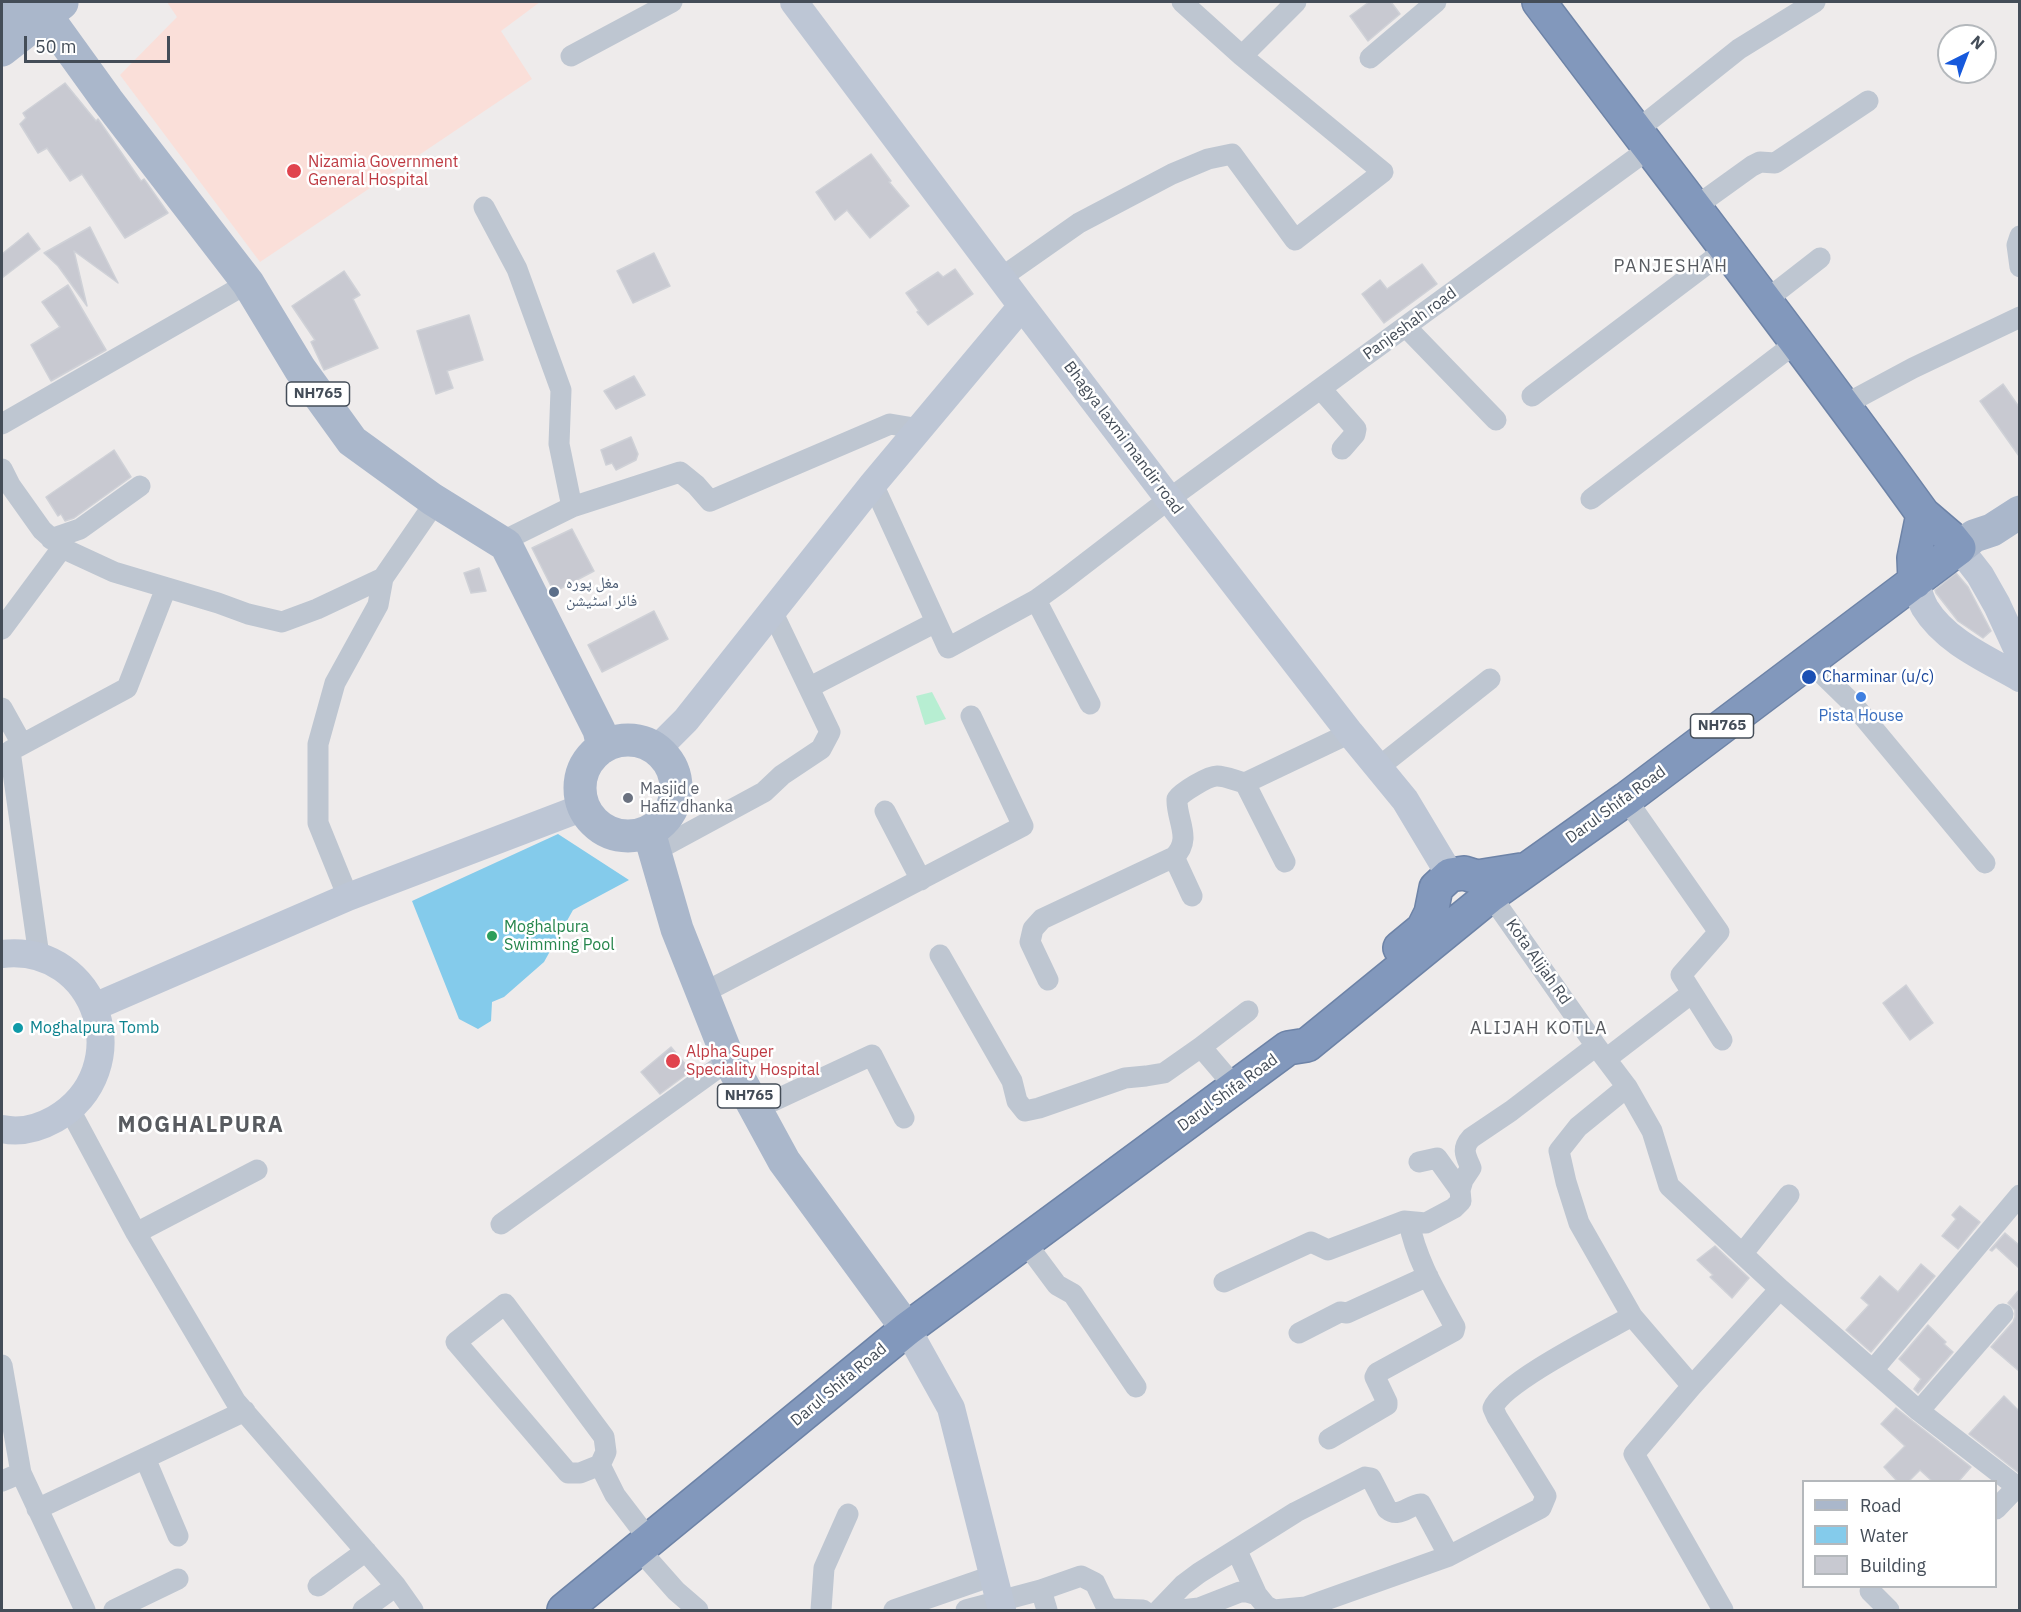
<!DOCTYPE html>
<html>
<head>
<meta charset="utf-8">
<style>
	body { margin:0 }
	#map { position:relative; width:2021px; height:1612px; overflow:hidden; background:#eeebeb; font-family:"IBM Plex Sans",sans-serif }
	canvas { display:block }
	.frame { position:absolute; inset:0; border:3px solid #444d58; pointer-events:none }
	.legend { position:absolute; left:1802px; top:1480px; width:195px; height:108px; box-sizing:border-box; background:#fff; border:2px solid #b4b8bc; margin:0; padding:8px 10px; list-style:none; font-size:18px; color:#444d58 }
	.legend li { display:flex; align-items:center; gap:12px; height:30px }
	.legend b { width:30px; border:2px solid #b4b8bc }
	.north { position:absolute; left:1937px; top:24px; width:60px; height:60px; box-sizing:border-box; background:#fff; border:2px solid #b4b8bc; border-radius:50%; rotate:42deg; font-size:16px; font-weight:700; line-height:24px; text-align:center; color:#444d58 }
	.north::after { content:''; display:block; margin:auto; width:21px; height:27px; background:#1759dc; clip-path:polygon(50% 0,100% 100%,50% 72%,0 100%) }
	.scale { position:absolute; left:24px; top:36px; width:146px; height:27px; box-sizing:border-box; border:3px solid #444d58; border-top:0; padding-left:8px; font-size:18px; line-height:21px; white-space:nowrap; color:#444d58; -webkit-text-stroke:4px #fff; paint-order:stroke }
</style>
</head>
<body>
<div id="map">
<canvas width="2021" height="1612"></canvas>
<div class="frame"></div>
<ul class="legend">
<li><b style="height:8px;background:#aab7cb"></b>Road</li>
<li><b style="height:16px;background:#84cbeb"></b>Water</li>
<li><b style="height:16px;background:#c8c9d1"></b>Building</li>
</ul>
<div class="north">N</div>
<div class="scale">50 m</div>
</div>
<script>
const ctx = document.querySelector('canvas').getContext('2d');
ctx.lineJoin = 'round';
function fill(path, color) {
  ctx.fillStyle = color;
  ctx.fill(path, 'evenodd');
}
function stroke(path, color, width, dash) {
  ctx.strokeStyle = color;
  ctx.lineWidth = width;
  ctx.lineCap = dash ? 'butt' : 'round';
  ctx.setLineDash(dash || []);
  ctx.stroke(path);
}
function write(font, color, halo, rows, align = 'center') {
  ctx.font = font + ' "IBM Plex Sans","Noto Naskh Arabic",sans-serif';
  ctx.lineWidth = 5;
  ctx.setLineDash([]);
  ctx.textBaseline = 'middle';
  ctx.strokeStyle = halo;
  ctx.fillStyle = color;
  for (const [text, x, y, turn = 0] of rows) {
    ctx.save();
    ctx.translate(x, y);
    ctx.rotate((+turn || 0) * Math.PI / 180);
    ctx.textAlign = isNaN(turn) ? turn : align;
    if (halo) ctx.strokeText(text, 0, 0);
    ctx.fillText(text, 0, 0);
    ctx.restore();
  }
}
fill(new Path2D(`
	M167 2H540L501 31 532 79 260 262 120 75 177 17Z`), '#fadfd9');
fill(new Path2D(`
	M932 692 946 719 925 725 916 696Z`), '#b7eed2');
fill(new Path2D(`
	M558 834 629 880 573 910 544 962 504 997 492 1002 491 1021 478 1029 459 1019 412 901Z`), '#84cbeb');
const building = new Path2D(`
	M1369 2H1391L1400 14 1368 41 1350 16Z
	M65 83 96 121 98 119 141 181 144 179 168 213 125 238 82 174 70 181 47 148 38 153 20 124 26 118 23 113Z
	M871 154 891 181 889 182 909 206 870 238 847 210 835 220 816 192Z
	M90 227 118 283 74 251 87 306 58 266 44 253Z
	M28 233 40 249 2 278V254Z
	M654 253 670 286 633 303 617 271Z
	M1422 264 1437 284 1384 323 1362 294 1380 280 1387 289Z
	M955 269 973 294 928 325 917 312 919 311 906 293 938 272 943 277Z
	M344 271 360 295 353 299 378 348 324 370 311 342 315 340 292 306Z
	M68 285 106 350 51 381 31 345 60 327 42 302Z
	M469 315 483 360 447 371 453 388 436 394 417 331Z
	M634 376 645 395 616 409 604 391Z
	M2003 384 2019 407V456L1980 401Z
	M631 437 638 454 636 460 616 470 612 463 606 465 601 450Z
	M114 450 131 477 74 518 65 521 61 514 58 516 46 497Z
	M572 529 594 571 554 592 532 548Z
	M479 568 486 591 471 593 464 573Z
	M1956 573 1968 587 1991 631 1983 638 1958 621 1936 593 1935 590Z
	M654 611 668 639 602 672 588 645Z
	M1906 985 1933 1023 1910 1040 1883 1003Z
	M671 1047 691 1071 660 1094 641 1072Z
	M1960 1206 1980 1222 1958 1249 1942 1236 1956 1219 1952 1215Z
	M2005 1233 2019 1245V1268L1996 1247 1992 1251 1990 1250Z
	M1715 1246 1749 1278 1732 1298 1710 1277 1713 1275 1697 1260Z
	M1921 1264 1935 1276 1871 1352 1846 1330 1869 1305 1861 1298 1880 1276 1898 1292Z
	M2019 1290V1371L1991 1347 2013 1322 2015 1317V1310L2008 1303Z
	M1928 1325 1946 1342 1944 1344 1953 1352 1918 1393 1914 1389 1921 1379 1899 1359Z
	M2004 1396 2019 1411V1473L1969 1434Z
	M1896 1408 1971 1467 1958 1482H1933L1920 1470 1908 1482H1898L1884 1467 1905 1446 1881 1424Z`);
fill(building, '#c8c9d1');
stroke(building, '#cfd1d7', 1.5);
const highway = new Path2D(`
	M1915 582 1914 558 1923 514
	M1400 948 1423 929 1431 913 1436 888 1450 875 1464 873 1477 877 1521 870
	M564 1610 907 1329 1288 1048 1307 1045 1491 895 1626 799 1959 548 1951 538 1923 514C1798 340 1667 172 1539 2`);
stroke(highway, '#6d83a7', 36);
stroke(new Path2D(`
	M1182 2 1242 56
	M571 56 672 2
	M1370 58 1436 2
	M1636 131 1739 49 1815 2
	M484 207 517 269 561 390 559 444 572 507
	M1695 207 1752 166 1760 162 1775 163 1868 101
	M2020 236 2017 245 2020 267
	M1002 277 1079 223 1172 174 1208 159 1232 154 1295 240 1383 172 1242 56 1296 2
	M1766 300 1820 258
	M1406 327 1496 420
	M1321 389 1356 429 1355 434 1342 449
	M1532 396 1728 248
	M1844 405 1913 368 2020 317
	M2 424 248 283
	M2 469 10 485 42 530 62 548 114 572 218 603 248 614 282 622 317 609 383 578 436 501
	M873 484 948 648 1036 600 1061 582 1169 499 1650 148
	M1591 499 1797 342
	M51 539 80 529 140 486
	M503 541 572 507 680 472 696 485 710 501 890 424 920 429
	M1036 600 1090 704
	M2 629 62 548
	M1809 661 1852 703 1985 863
	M810 687 936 622
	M2 708 22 744
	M1379 767 1490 679
	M1626 799 1719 932 1681 975 1722 1040
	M885 811 921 880
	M655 851 764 792 782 775 821 749 830 732 772 611
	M1285 862 1245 783 1350 733
	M1484 886 1596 1046 1627 1087 1652 1131 1669 1186 1780 1289 1919 1411 2020 1489
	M1192 896 1174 857C1193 839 1176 820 1177 799 1182 792 1208 776 1217 776 1226 776 1236 781 1245 783
	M348 897 318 823V744L335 683 378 605 383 578
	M940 955 1012 1081 1017 1101 1025 1111 1039 1108 1125 1078 1146 1076 1164 1073 1201 1047 1235 1087
	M39 956 10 751 127 688 166 588
	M1048 980 1030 942 1033 929 1042 919 1174 857
	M703 993 1023 826 971 716
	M1201 1047 1248 1011
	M1606 1059 1692 993
	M1627 1087 1578 1127 1559 1151 1566 1182 1579 1223 1632 1316 1692 1386
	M756 1109 872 1055 904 1118
	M70 1110 136 1233 236 1402 396 1586 413 1610
	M1419 1162 1437 1158 1460 1190
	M501 1224 729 1060
	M136 1233 257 1170
	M1025 1242 1057 1285 1073 1294 1136 1387
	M1743 1253 1789 1195
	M1224 1282 1311 1242 1328 1250 1404 1221 1426 1223 1454 1208 1461 1201 1460 1190 1463 1180 1471 1168C1466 1156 1461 1149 1471 1138L1511 1111 1596 1046
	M1299 1333 1340 1312 1347 1313 1428 1276
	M2 1365 21 1473 85 1610
	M1873 1370 2020 1195
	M1919 1411 2003 1314
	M1329 1439 1387 1405V1402L1375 1377 1377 1373 1454 1331 1455 1327C1437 1294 1416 1260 1409 1222
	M145 1458 178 1536
	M600 1465 606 1452 604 1437 505 1304 456 1342 568 1473H580L600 1465 615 1495 644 1533
	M2 1481 21 1473
	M37 1509 245 1411
	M1996 1509 2017 1487
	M637 1547 676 1591 698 1610
	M1237 1551 1257 1595
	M318 1586 366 1551
	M1041 1590 1047 1610
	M1870 1591 1889 1610
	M114 1610 178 1579
	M363 1610 396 1586
	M821 1610 824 1568 848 1514
	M894 1610 992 1576
	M966 1610 1041 1590 1081 1576 1095 1583 1105 1604 1111 1609 1143 1610
	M1159 1610 1183 1585 1199 1573 1296 1512 1365 1477 1371 1478 1387 1509C1399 1519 1408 1505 1421 1504L1449 1556
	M1181 1610 1199 1608 1240 1592H1247L1257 1595 1266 1606 1274 1610 1306 1607 1449 1556 1541 1508 1546 1496 1497 1417 1493 1408C1503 1382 1604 1332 1632 1316
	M1723 1610 1634 1454 1692 1386 1780 1289`), '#bec6d1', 21);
stroke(new Path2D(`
	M794 2 1022 306 1169 499 1350 733 1405 800 1450 875
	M1959 548 1980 575 1997 605 2020 655
	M1915 582C1918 591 1921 601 1925 608 1946 642 1987 659 2020 678
	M657 749 686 720 873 484 1022 306
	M2 954C98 943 139 1070 55 1119 39 1128 20 1133 2 1129
	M94 1007 348 897 584 807
	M907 1329 951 1408 1002 1610`), '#bdc6d5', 28);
stroke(new Path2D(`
	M32 2 45 14 107 100 248 283 300 369 352 441 432 499 506 545 599 730 603 747
	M2 16 21 2
	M2 50 62 3
	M1959 548 1974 536 1992 530 2020 512
	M580 788a48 48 0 1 1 96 0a48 48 0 1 1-96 0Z
	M649 832 677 929 729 1060 784 1161 907 1329`), '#aab7cb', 33);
stroke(highway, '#8298bc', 33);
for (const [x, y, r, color] of [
	[294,171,8,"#e0444e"],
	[554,592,6,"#5c6f8a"],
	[1809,677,8,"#1a4fb4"],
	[1861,697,6,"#3f7fe0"],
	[628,798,6,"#6b7280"],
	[492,936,6,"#2e9e5b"],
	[18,1028,6,"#0f9aa8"],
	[673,1061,8,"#e0444e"]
]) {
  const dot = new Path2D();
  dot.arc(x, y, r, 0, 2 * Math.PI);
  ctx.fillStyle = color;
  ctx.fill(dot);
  stroke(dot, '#fff', 2);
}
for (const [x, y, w] of [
	[318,394,63],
	[1722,726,63],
	[749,1096,63]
]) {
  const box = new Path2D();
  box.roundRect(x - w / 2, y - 12, w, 24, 4.5);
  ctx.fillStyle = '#fff';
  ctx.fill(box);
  stroke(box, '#444d58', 1.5);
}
write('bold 15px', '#444d58', null, [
	["NH765",318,394],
	["NH765",1722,726],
	["NH765",749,1096]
]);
write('16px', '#be3a42', '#fff', [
	["Nizamia Government",308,162],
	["General Hospital",308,180],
	["Alpha Super",686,1052],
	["Speciality Hospital",686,1070]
], 'left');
write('16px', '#444d58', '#fff', [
	["Panjeshah road",1410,324,-36],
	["Bhagya laxmi mandir road",1123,438,53],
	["Darul Shifa Road",1616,805,-36],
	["Kota Alijah Rd",1538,962,55],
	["Darul Shifa Road",1228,1093,-36],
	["Darul Shifa Road",839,1385,-40]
]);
write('16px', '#4e5e75', '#fff', [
	["مغل پورہ",566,583],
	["فائر اسٹیشن",566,601]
], 'left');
write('16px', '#164399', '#fff', [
	["Charminar (u/c)",1822,677]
], 'left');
write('16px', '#366cbe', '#fff', [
	["Pista House",1861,716]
]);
write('16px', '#5b616d', '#fff', [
	["Masjid e",640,789],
	["Hafiz dhanka",640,807]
], 'left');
write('16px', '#27864d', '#fff', [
	["Moghalpura",504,927],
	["Swimming Pool",504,945]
], 'left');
write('16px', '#0d838f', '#fff', [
	["Moghalpura Tomb",30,1028]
], 'left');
ctx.letterSpacing = '1.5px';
write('18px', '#585b60', '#fff', [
	["PANJESHAH",1671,267],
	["ALIJAH KOTLA",1539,1029]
]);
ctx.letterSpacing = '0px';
ctx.letterSpacing = '1.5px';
write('bold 22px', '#585b60', '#fff', [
	["MOGHALPURA",201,1126]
]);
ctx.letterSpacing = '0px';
</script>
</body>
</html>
